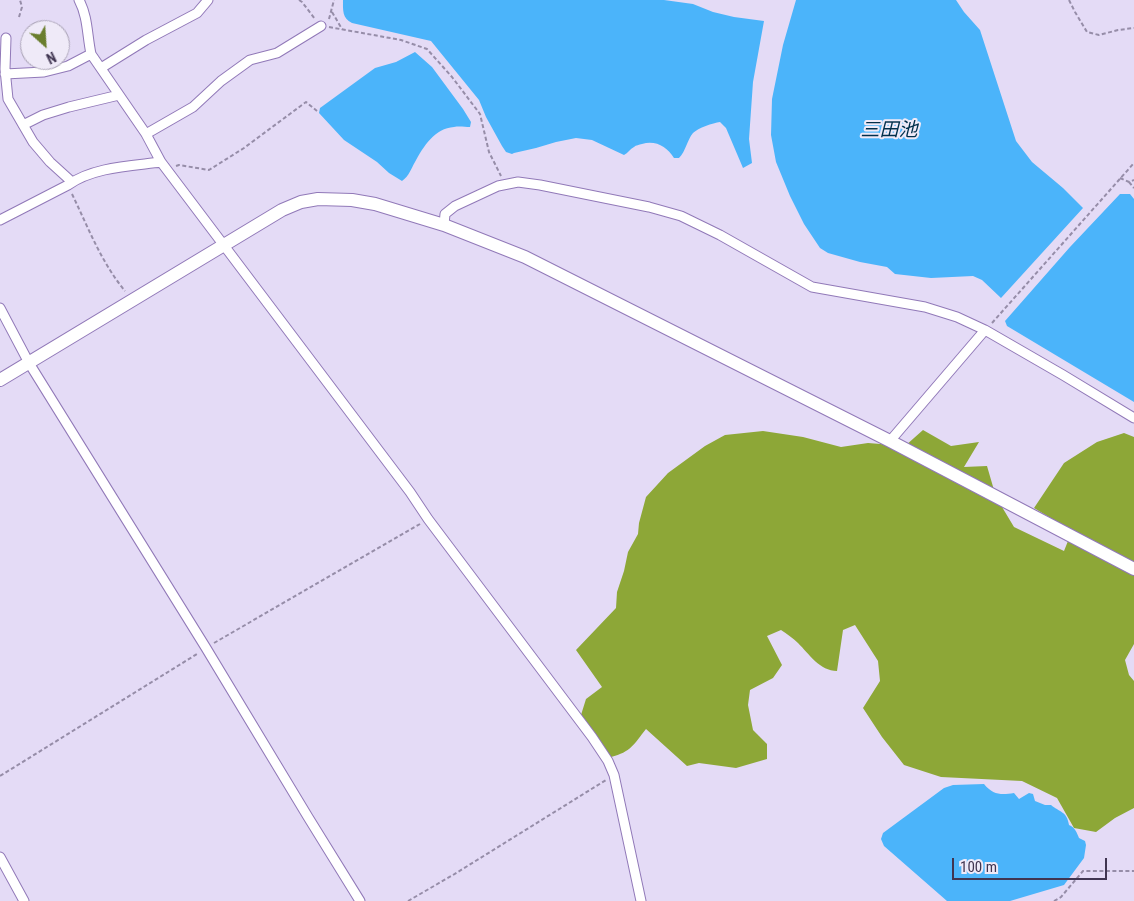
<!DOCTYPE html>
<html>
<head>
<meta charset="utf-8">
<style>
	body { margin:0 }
	#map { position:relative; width:1134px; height:901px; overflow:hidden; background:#e4dbf6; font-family:"Roboto Condensed",sans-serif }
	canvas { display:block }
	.north { position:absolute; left:20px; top:20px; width:50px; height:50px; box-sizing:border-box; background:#efeaf8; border:1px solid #a9a2b5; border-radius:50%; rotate:154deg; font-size:14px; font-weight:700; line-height:20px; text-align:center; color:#403551 }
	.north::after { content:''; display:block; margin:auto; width:18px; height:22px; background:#6a7e2e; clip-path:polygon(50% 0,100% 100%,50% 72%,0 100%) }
	.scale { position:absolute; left:952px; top:858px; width:155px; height:22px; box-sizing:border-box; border:2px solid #403551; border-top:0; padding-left:6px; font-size:15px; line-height:18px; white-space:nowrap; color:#403551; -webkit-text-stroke:4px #efeaf8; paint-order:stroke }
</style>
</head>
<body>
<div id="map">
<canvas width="1134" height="901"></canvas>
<div class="north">N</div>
<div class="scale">100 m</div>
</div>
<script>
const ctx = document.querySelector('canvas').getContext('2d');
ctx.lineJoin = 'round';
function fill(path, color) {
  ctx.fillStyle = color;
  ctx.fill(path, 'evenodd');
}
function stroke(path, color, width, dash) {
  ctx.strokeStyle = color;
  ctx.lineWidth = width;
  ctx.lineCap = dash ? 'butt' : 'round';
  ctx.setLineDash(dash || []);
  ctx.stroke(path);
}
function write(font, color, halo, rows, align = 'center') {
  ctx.font = font + ' "Roboto Condensed","Noto Sans JP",sans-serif';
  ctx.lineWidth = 4;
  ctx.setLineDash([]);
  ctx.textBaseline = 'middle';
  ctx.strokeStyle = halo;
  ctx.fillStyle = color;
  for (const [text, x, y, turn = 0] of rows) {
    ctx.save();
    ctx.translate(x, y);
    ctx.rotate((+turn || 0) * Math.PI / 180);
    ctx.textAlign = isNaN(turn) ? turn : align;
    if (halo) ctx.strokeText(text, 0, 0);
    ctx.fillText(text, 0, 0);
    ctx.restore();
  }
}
fill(new Path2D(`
	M923 430 951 446 979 442 964 467 987 466 996 497 1014 527 1064 551 1072 531 1034 508 1064 463 1097 442 1124 433 1134 437V644L1125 660 1129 675 1134 681V808L1115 818 1096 832 1074 828 1057 798 1022 781 941 777 904 765 882 737 863 708 880 681 878 661 855 625 843 630 837 671C820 671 809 654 798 643 793 638 787 634 781 630L767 636 782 665 773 678 750 690 748 705 753 730 767 744V759L736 768 699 763 687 766 646 729C634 744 631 752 611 757L581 715 586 699 602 687 576 650 616 608 617 592 624 571 628 552 638 534 639 523 646 497 668 473 705 446 725 435 763 431 803 437 841 447 868 443 905 446Z`), '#8da737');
fill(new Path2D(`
	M343 0H664L693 4 713 12 734 17 764 21 753 82 749 139 752 163 743 168 726 128 720 122C713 123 698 128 693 133 687 140 686 151 679 158H674C667 147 656 140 642 144 639 145 636 145 634 147 630 149 628 153 624 155L592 140 576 138 556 142 536 148 514 153 512 154 506 152 502 146 486 117 479 100 431 41 352 23C342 18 343 10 343 0Z
	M796 0H956L964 12 980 30 1016 141 1032 162 1063 188 1083 208 1001 298 982 280 973 276 931 278 895 274 887 267 860 262 828 253 820 248 804 224 790 196 776 162 771 135 772 99 783 45Z
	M415 52 432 67 463 109 471 122 470 127C465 127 459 126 454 127 435 128 423 147 415 162 411 169 409 176 402 181L389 173 377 162 344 140 319 113 320 108 375 68 396 62Z
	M1120 194H1130L1134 199V402L1007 326 1005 321 1070 247Z
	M984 784C993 795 1001 795 1014 793L1019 799 1029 793 1033 794 1035 801 1045 805H1051C1059 812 1067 811 1069 825 1075 827 1077 833 1079 838L1085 841 1086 845 1084 858 1064 885 1010 901H947L884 846 881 839 883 833 944 788 953 785Z`), '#4bb4fa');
const street = new Path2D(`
	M79 0C88 17 87 35 91 54L146 134 161 162 410 492 428 519 592 737 608 761 614 775 641 901
	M6 38 5 69 8 99 33 142 50 162 72 182
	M101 68 146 40 197 13 208 0
	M5 74 44 72 68 66 91 54
	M23 125 43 115 69 107 119 95
	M146 134 193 107 221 81 250 60 277 53 321 26
	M0 220 68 185C93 167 131 166 161 162
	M444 225 445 214 455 206 498 186 518 182 540 185 649 207 681 216 720 235 812 287 925 307 957 317 985 330 1063 375 1134 418
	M0 308 29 363 206 648 308 817 360 901
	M890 441 985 330
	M0 857 24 901`);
const secondary = new Path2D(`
	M0 380 282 210 301 202 318 199 352 200 375 204 444 225 525 257 890 441 1134 569`);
stroke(street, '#9179b8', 11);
stroke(secondary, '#9179b8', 14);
stroke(new Path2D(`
	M299 0 302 2 315 19
	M1069 0 1075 12 1087 32 1099 35 1118 30 1134 28
	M332 12 342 29
	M19 17 22 7 20 0
	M329 19 334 0
	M329 27 401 40 427 49 452 77 480 114 489 152 501 176
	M176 166 179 165 209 170 244 148 306 102 317 111
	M1120 178 1129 182 1134 180
	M1129 182 1134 188
	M72 194C88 227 101 262 125 291
	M992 323 1134 163
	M214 643 420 524
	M0 776 197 654
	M408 901 453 875 606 780
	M1054 901 1061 897 1083 871H1134`), '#968da8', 2, [4, 2.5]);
stroke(street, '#fff', 9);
stroke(secondary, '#fff', 12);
write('italic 19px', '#012f4b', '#efeaf8', [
	["三田池",889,131]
]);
</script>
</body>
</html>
